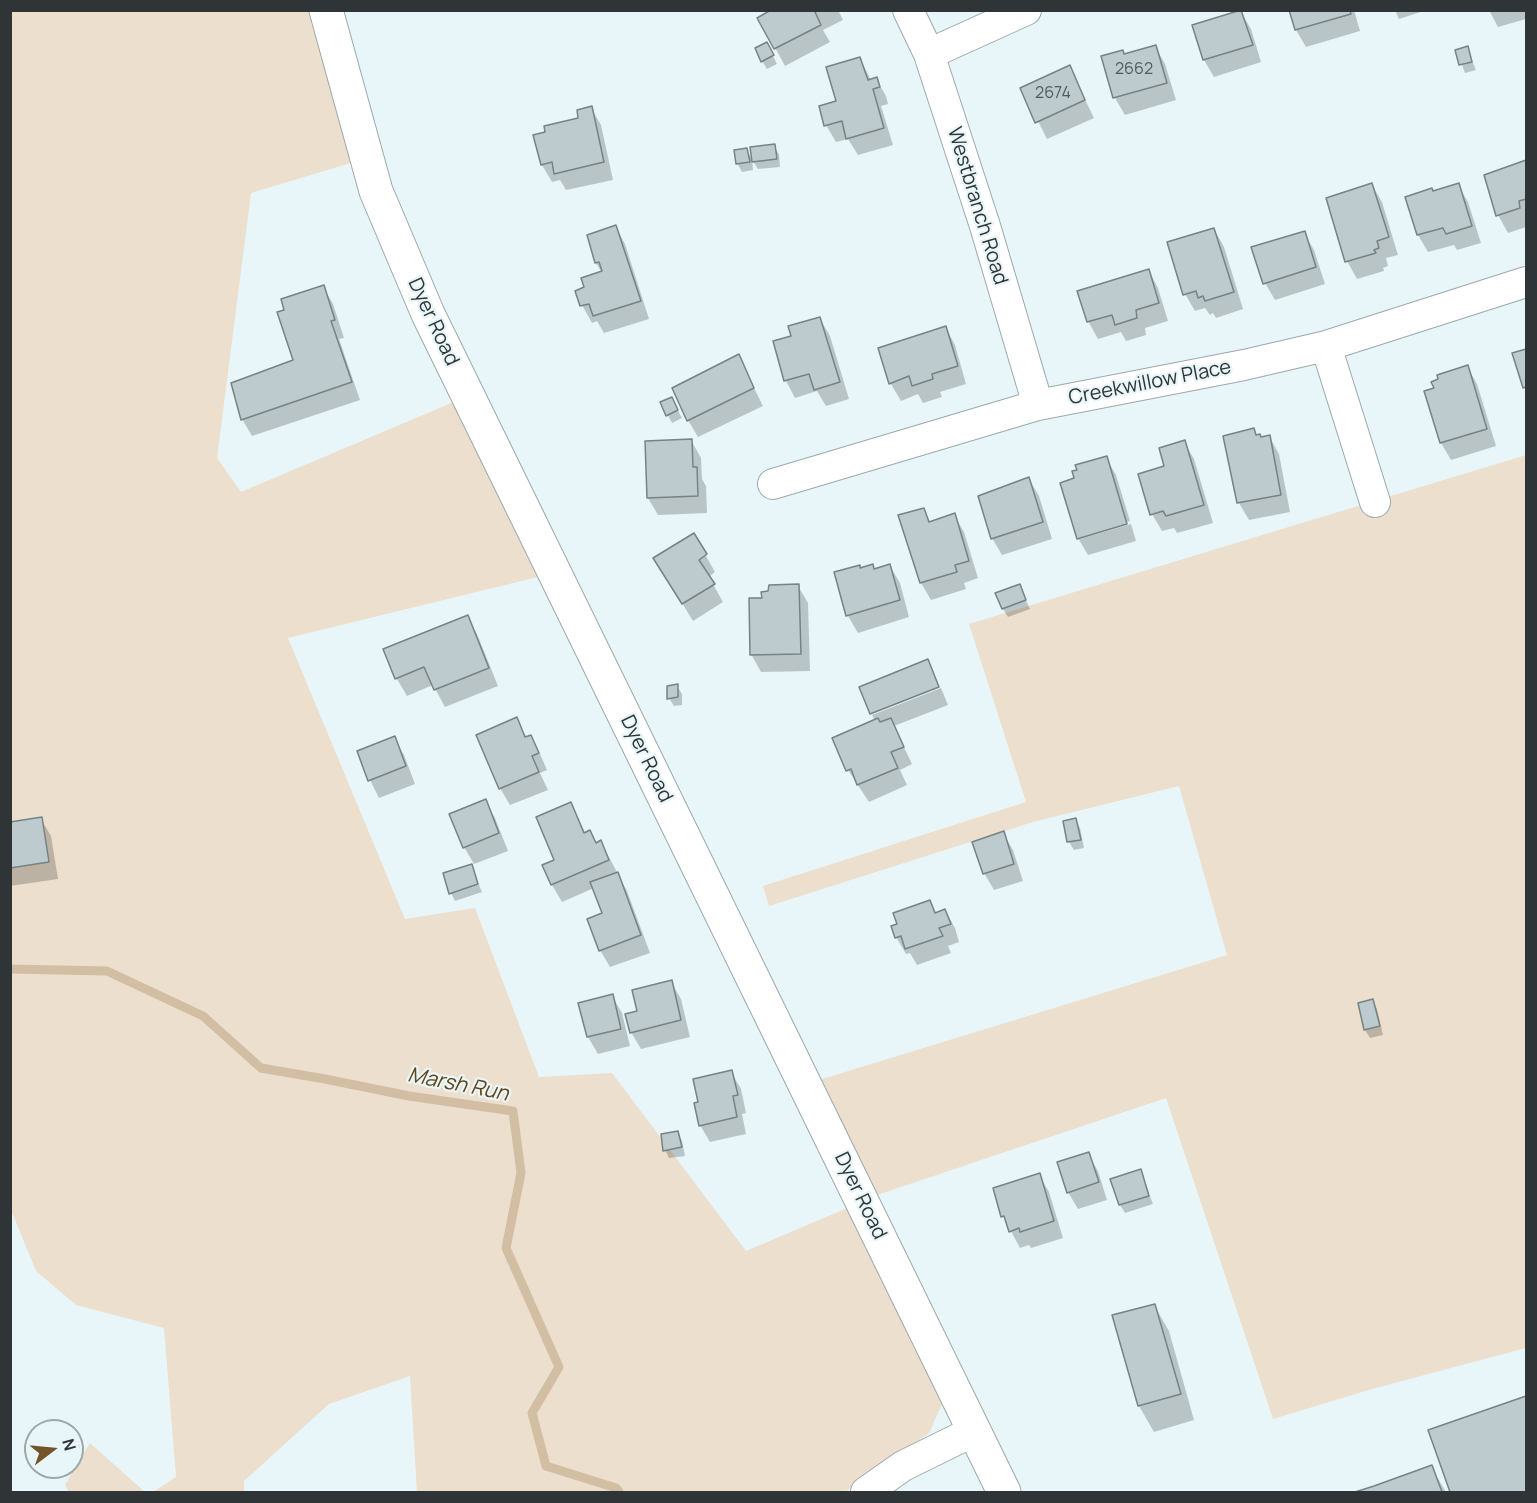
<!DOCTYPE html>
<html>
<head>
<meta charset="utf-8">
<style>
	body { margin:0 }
	#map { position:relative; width:1537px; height:1503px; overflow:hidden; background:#e8f6f9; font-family:Manrope,sans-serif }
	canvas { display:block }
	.frame { position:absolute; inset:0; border:12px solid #2f3436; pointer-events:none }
	.north { position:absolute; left:24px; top:1419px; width:60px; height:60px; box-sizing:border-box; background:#e8f6f9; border:2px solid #9ea8ab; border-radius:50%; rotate:74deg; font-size:16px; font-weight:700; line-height:24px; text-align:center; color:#2f3436 }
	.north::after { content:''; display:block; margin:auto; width:21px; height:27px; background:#735529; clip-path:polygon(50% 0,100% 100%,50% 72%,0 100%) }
</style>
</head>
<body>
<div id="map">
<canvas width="1537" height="1503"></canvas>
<div class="frame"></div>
<div class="north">N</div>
</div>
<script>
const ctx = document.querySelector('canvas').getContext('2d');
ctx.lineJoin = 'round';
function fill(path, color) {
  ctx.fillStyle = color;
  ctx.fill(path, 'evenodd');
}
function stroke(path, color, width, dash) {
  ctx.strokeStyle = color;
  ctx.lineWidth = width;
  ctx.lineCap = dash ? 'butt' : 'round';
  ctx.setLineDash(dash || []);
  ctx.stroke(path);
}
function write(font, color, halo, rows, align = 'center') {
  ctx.font = font + ' Manrope,sans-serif';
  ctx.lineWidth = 4.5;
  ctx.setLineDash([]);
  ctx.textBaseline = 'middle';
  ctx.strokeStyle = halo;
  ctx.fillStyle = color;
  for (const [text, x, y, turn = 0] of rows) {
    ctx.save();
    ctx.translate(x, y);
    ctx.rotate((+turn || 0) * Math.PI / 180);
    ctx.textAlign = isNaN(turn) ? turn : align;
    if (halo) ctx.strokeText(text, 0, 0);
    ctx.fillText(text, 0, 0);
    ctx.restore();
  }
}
fill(new Path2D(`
	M10 11H313L354 162 251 193 217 458 241 492 456 401 542 576 288 638 405 919 475 908 539 1077 612 1073 746 1251 852 1206 942 1404 929 1433 845 1492H417L410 1376 329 1404 244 1481V1492H153L176 1477 164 1328 76 1305 36 1271 11 1210Z
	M1526 455V1348L1372 1389 1273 1419 1166 1098 874 1196 819 1080 1227 955 1179 786 1033 822 769 906 763 886 1026 802 969 624Z
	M90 1443 145 1492H69L65 1485Z`), '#ecdfce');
fill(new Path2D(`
	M774 10H838L843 20 823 30 830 42 785 66 759 18Z
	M1291 10H1354L1360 31 1306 47 1296 30Z
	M1395 10H1427L1399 19Z
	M1489 10H1526V19L1498 27Z
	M1241 12 1251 29 1261 62 1214 77 1204 60 1194 26Z
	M1155 46 1165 64 1176 100 1125 115 1115 98 1103 57 1124 55Z
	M1467 48 1476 70 1465 73 1457 51Z
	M771 52 777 64 767 69 762 61Z
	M860 59 871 80 876 79 886 96 888 104 881 106 893 145 858 155 848 139 836 142 826 125Z
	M1069 67 1094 118 1047 139 1022 89Z
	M591 108 601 125 613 180 566 190 560 180 552 182 542 165 547 133 580 119Z
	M774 146 779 154 780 167 758 169 753 161Z
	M746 150 752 159 753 170 742 172 737 163Z
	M1526 162V227L1508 233 1498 215 1486 176Z
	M1372 185 1382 202 1398 255 1386 258 1388 266 1383 268 1384 271 1357 279 1347 261Z
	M1458 185 1468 202 1481 243 1457 250 1454 245 1428 252 1418 235 1433 193Z
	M616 227 625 244 649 319 604 333 597 321 592 323 582 305 586 288 602 273 596 263 588 236Z
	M1214 229 1224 247 1243 309 1216 318 1213 313 1210 315 1205 308 1195 311 1185 294Z
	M1304 233 1314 250 1325 284 1275 300 1265 283Z
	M1149 271 1158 288 1168 321 1145 328 1146 335 1126 341 1121 332 1098 339 1088 321Z
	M323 287 333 304 344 338 339 339 360 400 252 436 242 419 295 361Z
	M820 319 830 336 849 399 826 406 817 391 795 398 786 381 793 337Z
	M946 328 955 345 966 384 940 392 942 397 923 403 918 394 901 401 891 384 880 349Z
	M1526 351V391L1514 354Z
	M738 356 763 406 698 437 688 420Z
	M1467 366 1477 384 1496 446 1451 460 1441 443 1426 392 1436 389Z
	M676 407 682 418 672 423 668 415Z
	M1253 430 1257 436 1261 438 1269 436 1279 454 1290 512 1249 520 1239 503 1225 437Z
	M691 440 701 458 702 479 706 486 707 513 658 515 648 498Z
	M1184 442 1194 459 1213 523 1177 533 1174 528 1162 531 1152 514 1166 467Z
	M1106 458 1116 475 1130 521 1080 536V539L1131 524 1136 541 1088 555 1078 538 1076 479Z
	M1029 479 1039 496 1052 539 1002 555 992 538Z
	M923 510 931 523 954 515 964 532 978 578 964 583 966 589 931 600 921 583 900 516Z
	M694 535 715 572 709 577 723 602 693 621 665 575Z
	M872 566 875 570 890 566 900 583 909 617 858 633 848 616 836 573Z
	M798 586 808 603 810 671 761 672 751 654 763 599Z
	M1019 586 1030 609 1008 617 1003 609Z
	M467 617 477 634 498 686 445 707 433 685 407 696 397 679 385 650Z
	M677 686 682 694V705L674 706 669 698Z
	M941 688 948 705 894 726 912 764 900 770 907 785 869 802 848 770 875 721 872 715Z
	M516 719 527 738 530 737 540 754 547 770 540 773 548 790 510 805 500 788Z
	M394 738 404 755 415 784 379 798 370 780 358 752Z
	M485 801 495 818 508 851 474 864 464 847Z
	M571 804 586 834 590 832 597 844 600 842 610 859 627 891 650 953 610 967 600 950 604 914 594 888 562 902 552 885Z
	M41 819 51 836 58 879 10 886V824Z
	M1075 820 1080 828 1084 848 1074 850 1069 842 1065 822Z
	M1003 833 1013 850 1023 881 994 890 984 873Z
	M471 866 482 892 455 901 451 893Z
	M930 902 937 914 945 910 955 928 959 942 948 946 951 953 917 965 910 953 906 954 896 937 899 925Z
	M671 982 681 999 690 1037 641 1049 631 1032 639 1012Z
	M612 996 622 1013 630 1046 598 1054 588 1037Z
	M1373 1001 1377 1009 1383 1035 1370 1038 1365 1030Z
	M731 1072 741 1089 746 1113 742 1114 746 1134 710 1142 700 1125Z
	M678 1133 682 1141 685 1156 669 1158 665 1150Z
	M1088 1154 1098 1171 1107 1200 1078 1209 1068 1192Z
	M1140 1171 1153 1204 1125 1213 1120 1205Z
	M1039 1175 1049 1192 1063 1238 1031 1248 1029 1245 1020 1248 1003 1216Z
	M1154 1305 1169 1331 1194 1420 1154 1432 1139 1406 1114 1317Z
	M1526 1398V1492H1452L1430 1431Z
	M1431 1467 1446 1492H1359Z`), '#0003');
stroke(new Path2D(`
	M10 969 107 971 203 1016 261 1068 325 1079 409 1096 513 1111 521 1173 506 1248 559 1367 532 1413 546 1466 616 1488 619 1492`), '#d2bea3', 9);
const building = new Path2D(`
	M771 10H819L815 12 821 25 774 49 757 18Z
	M1241 10 1253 45 1203 60 1192 25Z
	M1289 10H1350L1351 14 1295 30Z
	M767 42 774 55 761 62 755 48Z
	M1156 45 1167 83 1113 98 1101 56 1123 50 1124 54Z
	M1468 46 1472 62 1459 65 1455 50Z
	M860 57 868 80 877 77 880 87 873 89 884 128 846 139 842 121 824 126 819 106 836 101 826 67Z
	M1070 65 1085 100 1035 123 1020 88Z
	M592 106 604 162 554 174 552 162 541 165 533 135 545 132 544 126 578 118 577 110Z
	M775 144 777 159 752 162 750 147Z
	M747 148 750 162 736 164 734 150Z
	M1526 160V199L1519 201 1520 208 1496 216 1484 175Z
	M1372 183 1389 237 1377 241 1379 248 1374 250 1376 253 1345 262 1326 198Z
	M1459 183 1472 226 1446 234 1443 228 1417 235 1405 197 1432 188 1433 191Z
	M616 225 641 301 593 316 589 304 580 306 575 291 584 287 581 278 602 271 599 262 595 263 587 235Z
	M1214 228 1234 292 1205 301 1203 296 1198 298 1196 291 1183 295 1167 242Z
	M1305 231 1316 267 1263 284 1251 247Z
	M1149 269 1159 303 1136 310 1137 318 1115 325 1112 315 1087 322 1077 291Z
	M324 285 335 320 331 321 352 382 241 420 231 383 293 360 277 312 284 310 281 299Z
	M820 317 840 382 814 390 809 374 784 381 773 341 791 336 788 326Z
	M946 326 958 366 932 374 933 379 912 386 909 376 889 384 878 348Z
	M1526 349V387L1523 388 1512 353Z
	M739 354 754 388 687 421 672 388Z
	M1468 365 1487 429 1440 443 1424 391 1434 388 1431 382 1438 379 1437 375Z
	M672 397 678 410 666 416 660 402Z
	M1254 428 1256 435 1260 434 1261 437 1270 435 1281 495 1237 503 1223 436Z
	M692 439 693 467H697L698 496 647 498 645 441Z
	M1185 440 1204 505 1166 516 1163 511 1150 515 1138 474 1164 466 1159 448Z
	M1107 456 1127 524 1077 539 1060 483 1074 478 1072 471 1077 470 1075 465Z
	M1029 477 1043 522 991 539 978 496Z
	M924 508 929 522 955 513 969 561 955 565 957 572 920 583 898 515Z
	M694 533 707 554 699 560 715 584 682 604 653 558Z
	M873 564 874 569 890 564 900 600 846 616 834 572 860 565V568Z
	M799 584 801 654 750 655 749 598H762L761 592 768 591 769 585Z
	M1020 584 1026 600 1002 609 995 593Z
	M468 615 489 668 434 690 424 667 395 679 383 649Z
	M928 659 939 687 870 714 859 687Z
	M678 684V697L667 699V686Z
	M517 717 525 737 531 735 539 753 532 756 539 772 499 789 476 735Z
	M878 718 880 722 891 718 904 747 891 752 898 768 857 785 851 769 846 771 832 738Z
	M395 736 406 766 368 781 357 751Z
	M486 799 499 833 463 848 449 814Z
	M571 802 584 833 590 830 596 843 601 840 609 860 551 885 542 865 554 860 536 817Z
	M42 817 49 862 10 868V822Z
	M1076 818 1081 840 1067 842 1063 821Z
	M1004 831 1014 864 983 874 972 842Z
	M472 864 478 884 449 894 443 873Z
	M618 872 641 935 599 951 587 919 602 913 590 882Z
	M930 900 935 913 945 909 951 924 939 928 943 936 905 949 901 936 895 938 891 926 897 924 893 913Z
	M672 980 681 1020 630 1033 625 1014 637 1011 632 990Z
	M613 994 621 1029 587 1037 578 1003Z
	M1373 999 1380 1026 1364 1030 1358 1003Z
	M732 1070 738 1095 733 1096 737 1117 699 1126 694 1103 698 1102 693 1079Z
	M678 1131 682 1147 663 1151 661 1134Z
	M1089 1152 1099 1182 1067 1193 1057 1162Z
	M1141 1169 1149 1196 1119 1205 1110 1179Z
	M1040 1173 1054 1221 1020 1232 1019 1228 1009 1232 1004 1216 1001 1217 993 1188Z
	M1155 1304 1181 1394 1138 1406 1112 1315Z
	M1526 1396V1492H1450L1428 1430Z
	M1432 1465 1442 1492H1355L1374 1486Z`);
fill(building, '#bdcbce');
stroke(building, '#768385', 1.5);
const minor = new Path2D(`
	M908 10 929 54 985 226 1038 405
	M929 54 1026 10
	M1326 346 1375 502
	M773 484 1038 405 1244 365 1326 346 1526 282
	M866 1492 903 1466 974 1431`);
const tertiary = new Path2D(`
	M326 10 376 191 428 314 1004 1492`);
stroke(minor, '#9ca9ac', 32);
stroke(tertiary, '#9ca9ac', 35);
stroke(minor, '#fff', 30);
stroke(tertiary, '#fff', 33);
write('16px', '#525a5c', null, [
	["2662",1134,70],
	["2674",1053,94]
]);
write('20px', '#2f3436', '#e8f6f9', [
	["Westbranch Road",977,206,73],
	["Dyer Road",433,322,65],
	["Creekwillow Place",1150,383,-11],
	["Dyer Road",646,759,64],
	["Dyer Road",860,1196,64]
]);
write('italic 21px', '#624416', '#e8f6f9', [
	["Marsh Run",458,1085,11]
]);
</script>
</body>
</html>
